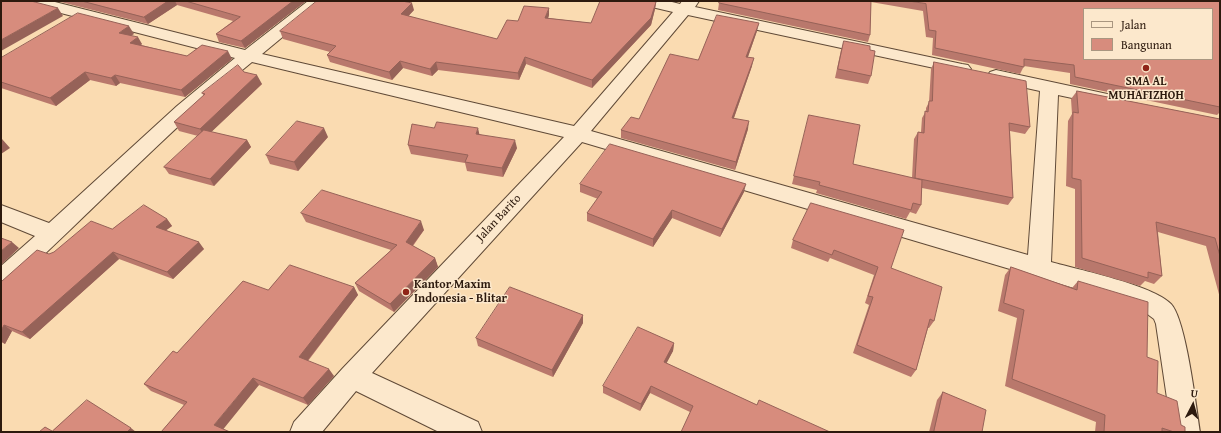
<!DOCTYPE html>
<html>
<head>
<meta charset="utf-8">
<style>
	body { margin:0 }
	#map { position:relative; width:1221px; height:433px; overflow:hidden; background:#fadbb1; font-family:"Gentium Book Plus",serif }
	canvas { display:block }
	.frame { position:absolute; inset:0; border:2px solid #2d1a0e; pointer-events:none }
	.legend { position:absolute; left:1083px; top:8px; width:130px; height:52px; box-sizing:border-box; background:#fce8cc; border:1px solid #a99680; margin:0; padding:5px 7px; list-style:none; font-size:12px; color:#2d1a0e }
	.legend li { display:flex; align-items:center; gap:8px; height:20px }
	.legend b { width:20px; border:1px solid #a99680 }
	.north { position:absolute; left:1173px; top:385px; width:40px; height:40px; -webkit-text-stroke:3px #fce8cc; paint-order:stroke; rotate:6deg; font-size:11px; font-weight:700; line-height:16px; text-align:center; color:#2d1a0e }
	.north::after { content:''; display:block; margin:auto; width:14px; height:18px; background:#2d1a0e; clip-path:polygon(50% 0,100% 100%,50% 72%,0 100%) }
</style>
</head>
<body>
<div id="map">
<canvas width="1221" height="433"></canvas>
<div class="frame"></div>
<ul class="legend">
<li><b style="height:5px;background:#fce8cc"></b>Jalan</li>
<li><b style="height:11px;background:#d78c7d"></b>Bangunan</li>
</ul>
<div class="north">U</div>
</div>
<script>
const ctx = document.querySelector('canvas').getContext('2d');
ctx.lineJoin = 'round';
function stroke(path, color, width, dash) {
  ctx.strokeStyle = color;
  ctx.lineWidth = width;
  ctx.lineCap = dash ? 'butt' : 'round';
  ctx.setLineDash(dash || []);
  ctx.stroke(path);
}
function fill(path, color) {
  ctx.fillStyle = color;
  ctx.fill(path, 'evenodd');
}
function write(font, color, halo, rows, align = 'center') {
  ctx.font = font + ' "Gentium Book Plus",serif';
  ctx.lineWidth = 3;
  ctx.setLineDash([]);
  ctx.textBaseline = 'middle';
  ctx.strokeStyle = halo;
  ctx.fillStyle = color;
  for (const [text, x, y, turn = 0] of rows) {
    ctx.save();
    ctx.translate(x, y);
    ctx.rotate((+turn || 0) * Math.PI / 180);
    ctx.textAlign = isNaN(turn) ? turn : align;
    if (halo) ctx.strokeText(text, 0, 0);
    ctx.fillText(text, 0, 0);
    ctx.restore();
  }
}
const minor = new Path2D(`
	M24 1H51L245 50 308 1H326L262 54 574 126 673 12 639 4 637 1H668L680 4 682 1H699L695 7 962 64 968 65 971 69 968 73 962 74 688 15 591 131 1028 255 1040 91 990 80 987 76 990 72 996 70 1112 95 1114 99 1112 103 1105 105 1058 95 1051 262C1079 270 1153 285 1171 304 1186 320 1196 406 1200 432H1172L1156 324 1154 319 1138 307 582 142 372 373 478 422 482 432H439L356 391 322 432H290L294 422 343 368 564 137 252 62C166 132 91 213 9 287L1 290V266L35 236 1 222V205L49 223 177 106 235 58 26 4Z`);
stroke(minor, '#604a37', 2);
fill(minor, '#fce8cc');
fill(new Path2D(`
	M57 1H306L245 48 219 42 216 34 233 21 177 5 148 24Z
	M720 1H1220V112L1217 115 1070 84V73L1024 66 1020 74 932 55 933 38 926 37 923 11 871 2 870 35 868 42 718 10 719 3Z
	M656 2 655 9 651 25 592 88 526 64 519 80 438 70 432 76 403 68 392 80 330 62 327 55 330 52 283 39 280 31 414 10 408 16 497 39 518 21 549 15 548 18 591 23Z
	M757 31 748 57 752 66 734 118 748 129 735 170 621 138V130L639 119 698 60Z
	M134 34 131 35 142 44 141 45 187 56 232 59 185 97 120 83 116 86 90 80 56 106 1 88V58Z
	M844 41 871 76 868 84 835 78 841 50Z
	M934 62 1030 127 1025 134 1010 131 1013 198 1008 205 922 188 921 205 916 214 910 212 906 219 816 193 817 190 792 184 809 115 853 164 912 178 914 139 918 132H921L922 118 926 111V108L929 102 931 69Z
	M244 72 262 84 211 132 247 140 251 147 214 186 169 174 164 167 198 136 179 131 174 122 204 96 202 93Z
	M1077 91 1220 119V298L1206 246 1158 232 1162 276 1154 284 1145 281 1140 286 1075 267V189L1066 186 1068 121 1072 114 1071 99Z
	M479 134 517 148 503 177 467 171 465 163 411 154 408 145Z
	M328 137 298 171 270 164 266 155Z
	M580 184 744 192 720 237 672 218 653 247 587 221V213L598 199 580 192Z
	M811 203 891 268 934 321 929 328H928L916 370 911 377 853 353 869 305 865 303 874 275 830 258 828 262 791 248 793 240Z
	M301 213 424 230 413 246 435 258 438 267 394 312 359 291 355 283 391 250 306 222Z
	M167 219 172 226 166 230 204 249 173 279 119 259 30 339 12 331 5 344 1 342V282L49 254Z
	M1011 267 1072 288 1078 281 1147 357 1157 393 1185 432H1095L1096 422 1005 386 1017 318 998 311 1005 275Z
	M354 287 358 295 308 361 334 376 308 405 259 385 161 432 184 405 151 391 144 384 177 353 268 290Z
	M583 315V323L553 377 478 346 476 338Z
	M674 343 673 351 666 363 757 405 830 432 690 412 650 393 640 411 603 393V386Z
	M943 392 982 432H929L937 400Z`), '#b9786c');
fill(new Path2D(`
	M168 1H175L177 5 148 24 144 17Z
	M293 1H306L245 48 241 41Z
	M656 2 655 9 651 25 592 88V80Z
	M412 3 414 10 403 22 401 14Z
	M58 8 63 16 1 51V40Z
	M549 8V15L546 25 545 18Z
	M759 23 757 31 745 65 746 57Z
	M129 26 134 34 124 40 119 33Z
	M138 37 142 44 134 50 130 43Z
	M228 51 232 59 185 97 181 90Z
	M525 57 526 64 519 80 518 73Z
	M754 58 752 66 731 126 732 118Z
	M400 61 403 68 392 80 389 72Z
	M436 62 438 70 432 76 430 69Z
	M85 72 90 80 56 106 50 98Z
	M115 75 120 83 116 86 111 78Z
	M257 75 262 84 205 138 200 129Z
	M749 121 748 129 735 170 736 162Z
	M324 128 328 137 298 171 294 162Z
	M478 128 480 137 476 134Z
	M2 139 10 148 1 154V140Z
	M247 140 251 147 214 186 210 179Z
	M515 140 517 148 503 177 502 168Z
	M746 184 744 192 720 237 722 229Z
	M672 210V218L653 247V239Z
	M167 219 172 226 161 234 156 227Z
	M421 221 424 230 409 250 406 242Z
	M12 242 19 248 1 265V251Z
	M199 242 204 249 173 279 167 272Z
	M113 252 119 259 30 339 22 332Z
	M435 258 438 267 394 312 390 304Z
	M354 287 358 295 304 365 299 357Z
	M583 315V323L553 377 552 370Z
	M4 325 12 331 5 344 1 341V331Z
	M674 343 673 351 663 370 664 362Z
	M329 369 334 376 308 405 303 398Z
	M253 378 259 385 221 432 214 425Z
	M651 386 650 393 640 411 641 404Z
	M131 428 136 432H127Z`), '#966258');
const building = new Path2D(`
	M1 1H31L58 8 1 40Z
	M82 1H168L144 17Z
	M186 1H293L241 41 216 34 240 17Z
	M317 1H402L412 3 401 14 497 39 507 20 518 21 524 6 549 8 545 18 591 23 600 1H652L656 2 651 18 592 80 525 57 518 73 436 62 430 69 400 61 389 72 327 55 336 46 280 31Z
	M720 1H871L870 35 719 3Z
	M909 1H1220V107L1075 77 1074 65 1024 59V67L935 48 936 31 929 30 926 4ZM1084 9H1212V59H1084Z
	M78 13 129 26 119 33 138 37 130 43 187 56 202 45 228 51 181 90 115 75 111 78 85 72 50 98 1 82V58Z
	M717 15 759 23 746 57 754 58 732 118 749 121 736 162 621 130 631 117 639 119 670 54 698 60Z
	M844 41 870 46V50L875 51 871 76 838 69Z
	M934 62 1026 81 1030 127 1009 123 1013 198 915 178 918 132 924 133 925 111 928 112 929 101H932Z
	M238 65 244 72 257 75 200 129 174 122 205 94 202 93Z
	M1077 91 1220 119V256L1215 238 1156 222 1162 276 1148 272V278L1082 258 1081 180 1072 178 1073 112 1078 113Z
	M809 115 860 125 853 164 922 180 921 205 913 203 911 210 819 185 820 182 794 176Z
	M297 121 324 128 294 162 266 155Z
	M437 122 478 128 476 134 515 140 502 168 465 162 468 155 408 145 412 124 434 128Z
	M204 130 247 140 210 179 164 167Z
	M610 144 746 184 722 229 672 210 653 239 587 213 602 192 580 184Z
	M322 190 421 221 406 242 435 258 390 304 355 283 397 245 301 213Z
	M811 203 904 230 891 268 942 287 934 321 930 319 916 370 857 345 873 297 868 296 878 267 834 250 832 255 793 240Z
	M144 205 167 219 156 227 199 242 167 272 113 252 22 332 4 325 1 331V282L2 281 37 250 49 254 54 252 91 221 112 229Z
	M1 238 12 242 1 251Z
	M290 265 354 287 299 357 329 369 303 398 253 378 214 425 230 432H161L187 402 144 384 173 351 177 353 243 281 268 290Z
	M1011 267 1077 290 1078 281 1148 302 1147 357 1158 361 1157 393 1177 401 1181 425 1185 427V432H1174L1162 428V432H1104L1105 415 1012 379 1024 310 1004 303Z
	M510 287 583 315 552 370 476 338Z
	M638 327 674 343 664 362 757 405 759 400 830 432H681L693 406 651 386 641 404 603 386Z
	M943 392 986 410 982 432H934Z
	M87 400 131 428 127 432H39L45 427 52 431Z`);
fill(building, '#d78c7d');
stroke(building, '#966258', 1);
for (const [x, y, r, color] of [
	[1146,68,4,"#8f2418"],
	[406,292,4,"#8f2418"]
]) {
  const dot = new Path2D();
  dot.arc(x, y, r, 0, 2 * Math.PI);
  ctx.fillStyle = color;
  ctx.fill(dot);
  stroke(dot, '#fce8cc', 1.5);
}
write('bold 12px', '#2d1a0e', '#fce8cc', [
	["SMA AL",1146,82],
	["MUHAFIZHOH",1146,96],
	["Kantor Maxim",414,285,"left"],
	["Indonesia - Blitar",414,299,"left"]
]);
write('12px', '#2d1a0e', '#fce8cc', [
	["Jalan Barito",499,218,-47]
]);
</script>
</body>
</html>
